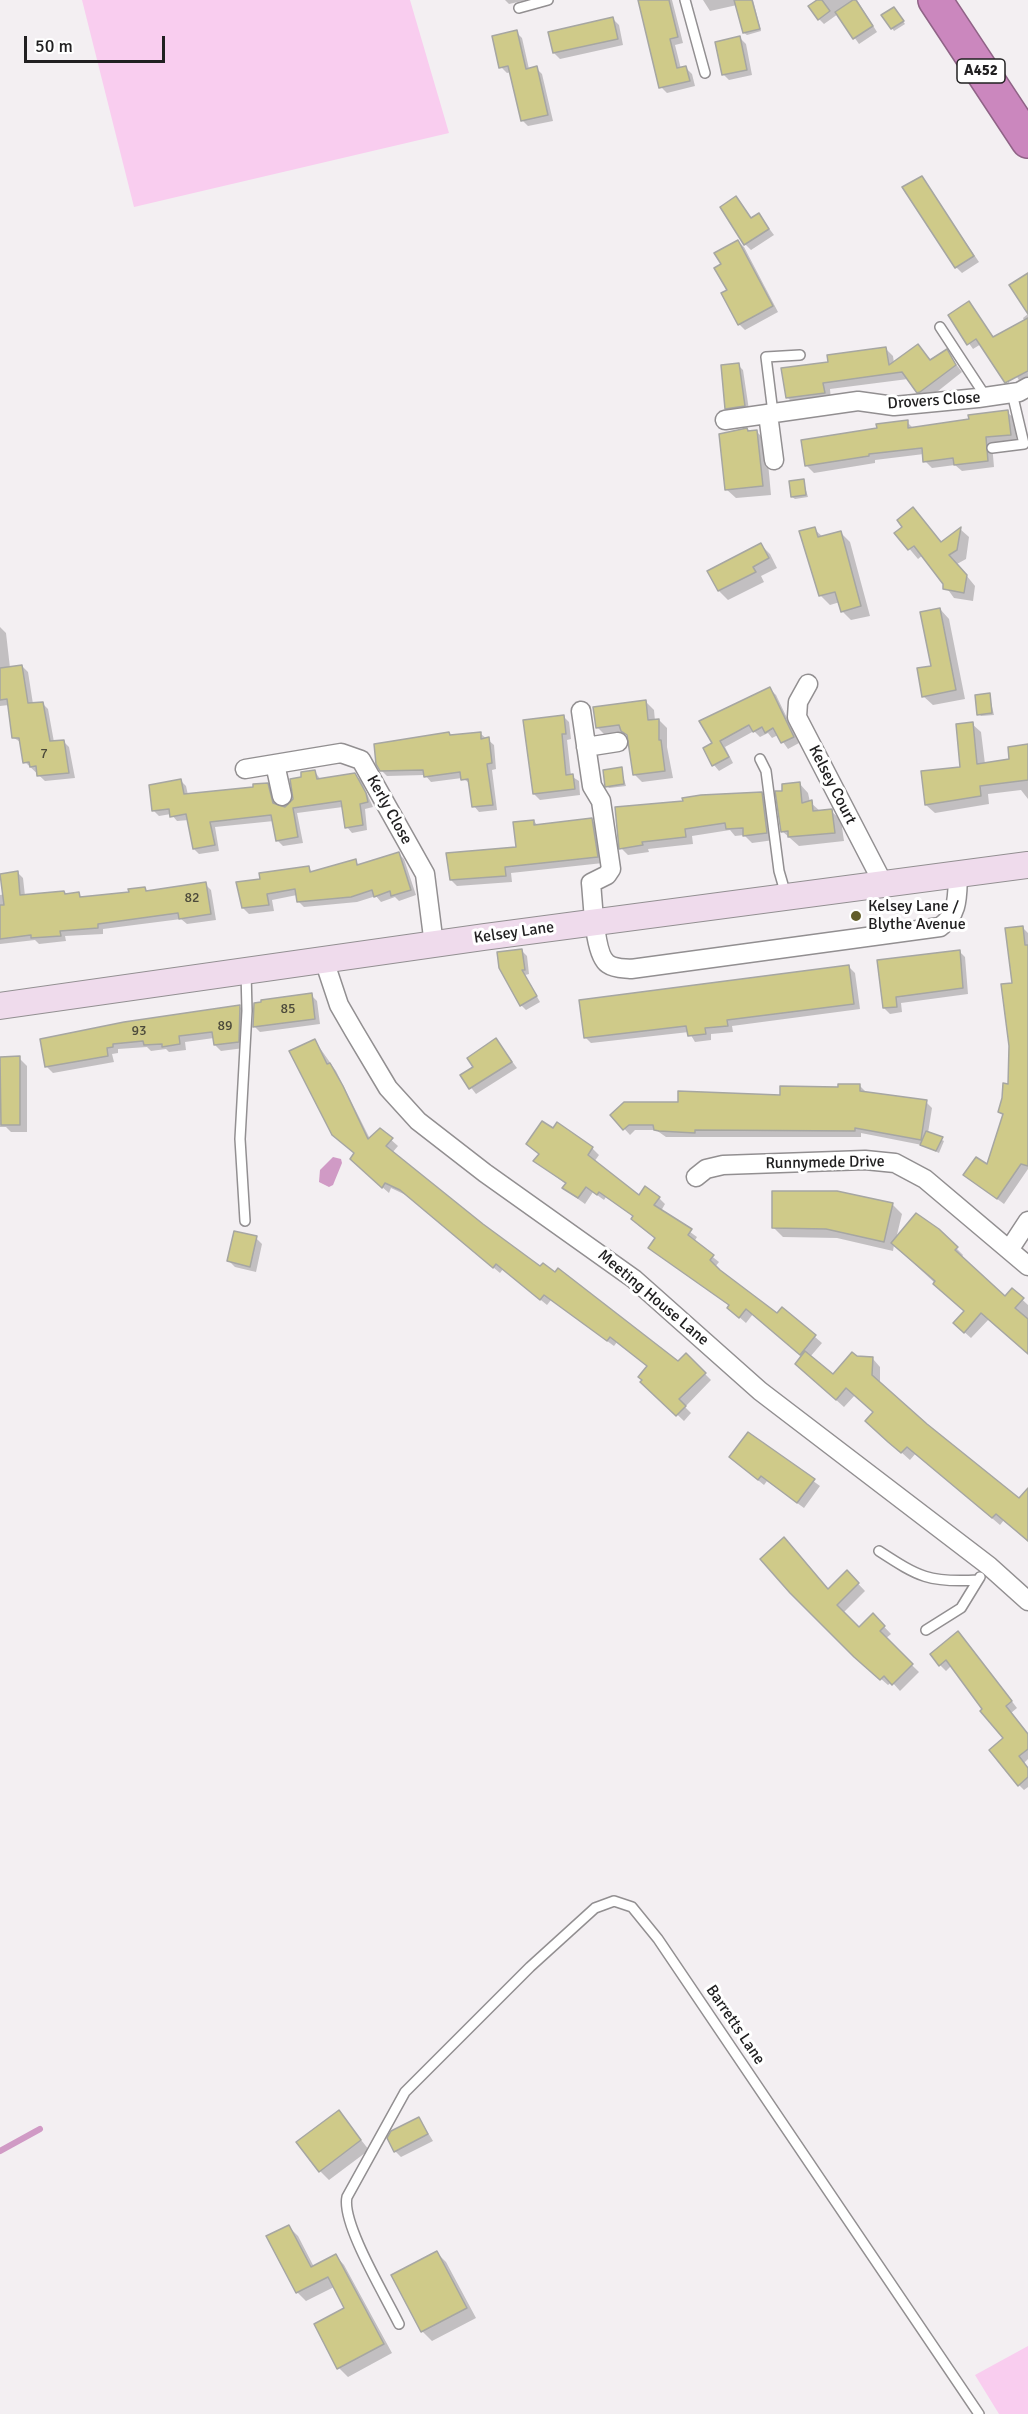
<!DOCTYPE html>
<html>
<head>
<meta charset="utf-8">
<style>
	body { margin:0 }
	#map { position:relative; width:1028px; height:2414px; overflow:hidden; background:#f3eff2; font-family:Signika,sans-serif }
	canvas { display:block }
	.scale { position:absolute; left:24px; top:36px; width:141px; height:27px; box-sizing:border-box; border:3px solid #212021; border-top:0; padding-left:8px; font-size:18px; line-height:21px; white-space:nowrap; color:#212021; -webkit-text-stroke:4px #fff; paint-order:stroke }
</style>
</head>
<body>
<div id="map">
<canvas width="1028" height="2414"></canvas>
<div class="scale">50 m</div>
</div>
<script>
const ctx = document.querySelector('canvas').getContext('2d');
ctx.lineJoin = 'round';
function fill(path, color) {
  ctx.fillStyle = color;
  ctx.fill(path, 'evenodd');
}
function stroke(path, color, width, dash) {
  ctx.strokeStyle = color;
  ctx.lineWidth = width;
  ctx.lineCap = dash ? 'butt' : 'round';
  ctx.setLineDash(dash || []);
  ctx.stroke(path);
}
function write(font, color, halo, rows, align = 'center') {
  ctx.font = font + ' Signika,sans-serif';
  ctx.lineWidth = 6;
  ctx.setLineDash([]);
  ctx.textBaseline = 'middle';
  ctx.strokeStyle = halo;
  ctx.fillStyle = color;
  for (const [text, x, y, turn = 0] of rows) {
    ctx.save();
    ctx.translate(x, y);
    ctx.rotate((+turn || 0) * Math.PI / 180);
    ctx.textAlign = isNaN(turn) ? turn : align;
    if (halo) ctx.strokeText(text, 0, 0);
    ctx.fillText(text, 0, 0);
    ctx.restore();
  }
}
fill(new Path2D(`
	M82 0H410L449 133 134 207Z
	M1028 2346V2414H999L975 2375Z`), '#f9cdef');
fill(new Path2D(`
	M333 1157 341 1159 342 1163 333 1185 329 1187 319 1182 320 1170Z`), '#d09ac5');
fill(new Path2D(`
	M505 0H527L509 4Z
	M640 0H672L683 43 675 45 681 69 686 68 692 74 695 86 667 93 661 87Z
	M703 0H753L761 31 747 35 744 33 737 5 710 11Z
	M820 0H857L877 32 859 44 838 14 824 24 819 19Z
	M896 11 905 24 894 31 883 15Z
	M613 19 619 25 623 45 560 59 554 53Z
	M516 32 522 38 529 69 536 68 542 74 553 121 528 126 522 120 511 72 507 73 501 67Z
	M740 38 746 44 752 75 729 80 723 74Z
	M922 178 979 262 962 273 956 267Z
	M736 198 752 219 759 215 774 235 751 250 745 244Z
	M738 241 744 247 778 312 745 330 739 324 729 290Z
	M1028 314V379L1021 384 1007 359 1009 384 981 344 973 349 950 316 994 338 1025 322 1023 318Z
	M918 345 931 361 946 351 962 372 928 399 918 392 908 379 830 389 831 400 794 404 787 397 829 363 886 349 893 356 894 363Z
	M738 365 743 370 749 410 731 413 726 408Z
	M1008 413 1015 419 1017 441 992 444 994 467 962 471 955 465 932 468 925 461 924 454 875 460V463L814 473 807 466 878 429 907 422 914 429Z
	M747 430 756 431 766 441 771 495 736 498 726 489Z
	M803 480 808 497 795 499 792 497Z
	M913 509 942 543 960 529 969 537 966 559 957 564 975 586 973 601 954 598 923 555 918 559 896 533 904 527Z
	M814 529 823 537 841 533 850 542 870 616 851 620 842 611 840 602 830 605 820 595Z
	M761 545 770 554 777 568 761 576 764 582 728 600 719 591Z
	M940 609 949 619 965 699 933 705 923 696 932 667Z
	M0 627 6 633 10 668 22 666 28 672 33 704 42 703 48 709 54 742 63 741 69 747 75 778 45 781 25 762 22 743 14 738 9 705 0 706Z
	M770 689 776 695 799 743 788 749 778 735 772 738 768 733 760 737 754 731 725 747 733 763 719 771 714 765V744Z
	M989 694 994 715 981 716 979 714Z
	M646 702 654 710 655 721 659 720 667 728V747L673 778 642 782 634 774 629 737 625 733 606 736 598 728Z
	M563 716 569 722 571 739 567 740 571 776 579 781 580 795 540 800 534 794Z
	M972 724 981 732 985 764 1011 761 1028 746V799L1021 790 988 794 989 804 935 813 926 805 962 768Z
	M481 734 494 745 496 769 492 770 497 810 479 812 474 806 471 784 462 778 431 782 425 775 387 776 381 770 451 736Z
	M621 769 626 786 609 788 607 786Z
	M315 772 321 780 355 775 361 780 373 807 365 809 367 830 352 833 347 827 343 807 297 813 303 843 283 846 278 841 274 821 215 827 219 851 199 854 194 849 189 820 177 821 171 814 159 816 154 811 181 781 186 786 188 795 254 788 267 784 273 790 277 806 284 809 294 799 303 778Z
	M799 783 808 793 810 802 821 812 831 811 841 820 844 841 799 846 782 831 784 792Z
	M761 794 769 801 774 840 752 843 744 835 735 836 730 830 692 836 693 844 648 849 649 852 628 855 621 848Z
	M592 820 598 826 603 863 511 873 512 882 457 886 451 880 518 848 534 821 538 826Z
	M398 853 404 859 416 895 399 901 395 897 381 902 376 896 357 902 304 907 298 901 297 895 272 900 274 911 249 914 243 908 261 880 309 868 313 873 355 861 359 865Z
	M17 872 23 878 25 896 64 892 67 895 78 894 83 898 131 893 144 888 148 892 205 884 211 890 216 920 187 924 181 919 103 929V934L65 936 66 941 39 944 35 940 0 944V895L5 894Z
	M1022 927 1028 933V1169L1004 1204 965 1175 988 1167 1004 1116 999 1112 1010 1085 1014 984Z
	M522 951 527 956 529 974 525 975 540 1002 526 1010 521 1005Z
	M959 951 965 957 968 994 901 1003 902 1012 890 1014 884 1008 879 961Z
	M849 967 855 973 860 1009 732 1026 733 1032 711 1034V1040L695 1042 689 1032 591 1043 585 1037Z
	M311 995 317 1001 320 1024 260 1032 254 1026Z
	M240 1007 245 1012 244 1048 221 1051 215 1045 214 1038 185 1042 186 1050 169 1052 166 1049 151 1051 147 1047 118 1049V1053L112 1054 114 1062 53 1073 47 1067 125 1023Z
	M496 1040 517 1068 476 1094 462 1076 475 1068Z
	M315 1041 336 1071 370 1139 380 1130 398 1146 392 1153 482 1225 678 1363 686 1355 711 1380 685 1407 691 1413 684 1421 643 1382 648 1367 617 1342 614 1346 551 1300 547 1305 503 1269 500 1273 408 1196 391 1188 389 1193 358 1166Z
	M19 1058 27 1066V1132H11L6 1127H0V1077Z
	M860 1086 866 1092 926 1102 932 1108 928 1133 944 1141 939 1153 922 1145 861 1133V1137H666L656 1130H635L630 1135 612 1115 679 1104 781 1096Z
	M557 1124 592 1148 599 1155 594 1162 639 1197 659 1198 665 1204 661 1211 697 1237 694 1242 719 1262 715 1267 777 1315 782 1309 815 1337 822 1343 810 1357 833 1376 856 1358 873 1359 880 1367V1384L926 1425 1028 1506V1542L1004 1520 1000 1525 916 1453 910 1460 875 1429V1413L855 1395 844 1407 805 1372 803 1356 753 1314 746 1323 729 1308 730 1306 657 1254 650 1248 656 1239 639 1226 633 1219 634 1217 606 1197 604 1200 593 1192 585 1204 571 1194 564 1188 567 1185 535 1161 540 1155 528 1144 553 1130Z
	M892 1204 902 1214 896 1239 938 1230 963 1255 961 1258 1005 1298 1012 1290 1028 1305V1353L989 1319 971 1338 962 1330 965 1311 894 1245 893 1251 837 1238 783 1237 774 1228Z
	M256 1238 262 1244 256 1272 235 1267 229 1261Z
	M748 1434 820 1486 804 1508 767 1481 764 1485 737 1463Z
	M847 1572 865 1591 843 1613 859 1629 873 1615 891 1634 885 1639 919 1672 900 1691 892 1682 888 1685 863 1663 829 1590Z
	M964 1639 1017 1708 1011 1713 1028 1734V1759L1024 1763 1028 1768V1787L1024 1790 1019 1785 1005 1739 952 1665 946 1671 940 1665Z
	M339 2112 369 2150 329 2180 320 2171Z
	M419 2118 433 2141 401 2157 395 2151Z
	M289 2227 298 2236 314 2267 336 2256 344 2265 392 2353 348 2377 339 2368 346 2309 334 2287 306 2301 297 2292 268 2237Z
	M437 2253 446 2262 476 2318 432 2341 422 2331 393 2276Z`), '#0003');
stroke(new Path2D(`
	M0 2151 40 2129`), '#d09ac5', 6);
const building = new Path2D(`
	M638 0H669L678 37 670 39 677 68 686 66 690 81 659 88Z
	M734 0H752L760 29 743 33Z
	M817 0H822L830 11 818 20 808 6Z
	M853 0H856L873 26 853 39 835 12Z
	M894 7 904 21 891 29 881 15Z
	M613 17 618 39 553 53 548 32Z
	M517 30 526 69 537 66 548 115 521 121 508 66 499 68 492 36Z
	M740 36 747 70 722 75 715 42Z
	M922 176 974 256 955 268 902 187Z
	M736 196 751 218 759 213 769 229 744 245 720 207Z
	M738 240 773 306 738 325 721 293 727 290 714 268 721 264 714 253Z
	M1028 273V314L1009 285Z
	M969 301 993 337 1028 318V371L1005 383 976 339 967 345 948 315Z
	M918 344 930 360 947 349 956 365 920 392 917 393 902 372 823 383 825 393 786 398 781 368 828 362 827 355 886 347 889 365Z
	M739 363 745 406 725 409 721 365Z
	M1008 410 1011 435 986 437 988 461 954 465 953 458 923 462 922 448 869 454V456L805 466 801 440 877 428 876 424 908 420V428L969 419 968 415Z
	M747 428 748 431 757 430 763 486 725 490 719 434Z
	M804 479 806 495 791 497 789 481Z
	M913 507 941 542 961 527 957 550 949 555 967 575 964 593 943 589V584L914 546 908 550 894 533 902 527 897 520Z
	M815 527 818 537 841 531 861 606 841 612 835 592 819 596 799 531Z
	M761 543 769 558 753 567 756 572 718 591 707 571Z
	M940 608 956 690 922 697 917 668 931 666 920 612Z
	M22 665 28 703 43 702 50 741 64 740 69 773 37 776 36 766 30 767 29 762 23 763 19 738H12L7 699 0 700V668Z
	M770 687 794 737 781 743 773 728 765 733 762 727 753 732 749 725 720 741 729 757 712 766 703 748 712 743 699 721Z
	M990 693 992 713 977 715 975 695Z
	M646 700 648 720 659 719V740H661L665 771 633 775 627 735 621 731 619 725 596 728 593 707Z
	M564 715 566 734H562L566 775 573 774 575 789 533 794 523 720Z
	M973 722 977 764 1009 759 1008 747 1028 744V780L980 786 981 796 925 805 921 771 960 767 956 724Z
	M449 732 450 735 481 732V739L489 737 492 763 487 764 493 805 472 807 468 779 461 780 460 772 424 777 423 770 380 771 376 764 374 744Z
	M622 767 624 784 605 787 603 770Z
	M315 770 317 779 355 773 366 793 368 802 360 804 363 825 345 828 341 801 293 808 298 837 276 841 271 815 210 822 215 845 193 849 186 814 170 817 169 809 152 811 149 785 181 779 184 794 253 787V784L268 783 273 803 285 807 293 799 290 779 301 777V772Z
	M800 782 802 803 812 800 813 811 832 809 835 833 788 837V831L781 832 775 791H782V784Z
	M762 792 767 833 743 836V828L726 829 725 823 685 829 686 837 642 842 643 845 619 849 615 807 683 801 682 798 701 795Z
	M592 818 598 857 505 867 506 876 450 880 446 853 516 847 513 822 534 820V825Z
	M399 852 411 890 391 896 390 891 374 897 372 890 351 897 297 902 295 889 267 894 269 905 242 908 236 882 260 879 259 873 309 866 310 872 356 859 357 865Z
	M18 871 20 895 64 891 65 894 79 892 80 897 129 892 128 889 145 887 146 891 206 882 211 914 179 919 178 913 98 924V928L60 931 61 936 31 938V935L0 939V905H4L0 874Z
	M1023 926 1025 945H1028V1166L1021 1164 997 1199 963 1175 976 1157 987 1164 1003 1114 998 1112 1002 1098 1003 1083 1008 1084 1009 1046 1001 984 1012 983 1005 928Z
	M522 949 525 970H522L537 996 520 1006 499 968 497 952Z
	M960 950 963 988 896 997 897 1007 883 1008 877 960Z
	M849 965 854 1004 727 1020 728 1026 705 1028 706 1034 688 1036 686 1026 584 1038 579 1000Z
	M312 993 315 1019 253 1027 254 1003 261 1002V1000Z
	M240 1005 239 1042 214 1045 212 1032 179 1036 180 1044 162 1047V1044L144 1045 143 1041 113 1044V1047L107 1048 108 1056 45 1067 40 1039 124 1022Z
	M496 1038 512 1062 469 1089 460 1075 473 1067 467 1058Z
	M315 1039 327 1064 330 1063 343 1086 368 1139 380 1128 393 1138 386 1146 483 1224 540 1266 543 1263 555 1272 558 1268 678 1361 686 1353 706 1373 679 1399 686 1406 676 1416 640 1382 642 1380 638 1377 647 1366 610 1337 607 1341 544 1295 540 1300 496 1264 493 1268 400 1190 385 1183 382 1188 350 1159 354 1153 332 1135 289 1051Z
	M20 1056V1125H1L0 1057Z
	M838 1084H860V1091L927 1100 921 1140 855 1128V1131L695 1130V1133L659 1131 654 1130 653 1125H629L623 1130 610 1115 624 1102H678V1091L780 1095V1086L838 1087Z
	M542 1121 553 1128 557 1122 593 1147 588 1155 639 1195 645 1186 660 1197 654 1205 692 1229 688 1235 714 1255 710 1260 720 1270 777 1313 782 1307 816 1335 800 1355 746 1309 739 1318 727 1308 729 1305 648 1248 655 1238 631 1219 633 1216 599 1192 597 1195 586 1187 578 1198 562 1188 566 1183 533 1161 539 1154 526 1144Z
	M926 1131 943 1137 936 1151 920 1145Z
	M772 1191H837L893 1203 884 1242 826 1229 772 1228Z
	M916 1213 939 1229 958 1247 955 1250 1005 1296 1012 1288 1024 1298 1015 1308 1028 1319V1354L981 1313 964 1333 953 1323 964 1311 933 1284 935 1281 891 1243Z
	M234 1231 257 1236 250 1267 227 1261Z
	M805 1351 833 1374 852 1352 857 1356 873 1357 872 1375 927 1424 1019 1498 1028 1488V1541L996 1514 992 1518 907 1447 901 1453 888 1442 865 1421 873 1412 846 1388 836 1400 795 1364Z
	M748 1432 815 1479 797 1503 761 1476 758 1480 729 1457Z
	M784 1537 828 1589 847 1570 859 1583 837 1605 859 1627 873 1613 885 1626 880 1631 913 1664 892 1685 884 1676 880 1680 854 1657 790 1593 760 1559Z
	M958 1631 1012 1701 1006 1706 1028 1734V1749L1019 1756 1028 1768V1777L1018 1786 989 1750 1003 1738 980 1711 982 1709 946 1660 939 1666 930 1654Z
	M339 2110 361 2140 319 2172 296 2142Z
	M419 2117 428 2134 394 2152 387 2138 391 2131Z
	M289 2225 311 2267 336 2254 384 2344 337 2369 314 2324 344 2308 328 2277 296 2293 266 2236Z
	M437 2251 467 2308 421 2332 391 2275Z`);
fill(building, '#cfca89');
stroke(building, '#a6a6a2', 1.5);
const lane = new Path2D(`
	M685 0 705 73
	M519 8 548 0
	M940 327 986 397
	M773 413 766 357 800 355
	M992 448 1024 444 1012 393
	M760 759 766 771 779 871 786 895
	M245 1221 240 1139 247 1011 246 972
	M879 1551C919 1577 929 1583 978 1580
	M926 1630 961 1608 980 1577
	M399 2324C386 2297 341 2223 347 2197L405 2092 530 1967 595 1908 614 1901 632 1907 658 1939 979 2414`);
const street = new Path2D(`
	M768 414 774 460
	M725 420 858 401 894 406 978 398 1019 392 1028 387
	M808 684 798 702 797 717 884 885
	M581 711 592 786 601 801 611 869 607 875 591 883C593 901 594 955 608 964 615 969 624 968 631 969L940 927C959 914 957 896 958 875
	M586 747 618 742
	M275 764 282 796
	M245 769 341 753 361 760 425 874 434 945
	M324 960 339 1005 354 1031 388 1088 418 1121 485 1173 634 1279 760 1391 989 1566 1028 1601
	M696 1177 706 1169 723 1165 865 1160 895 1163 925 1179 1028 1266
	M1009 1250 1028 1221`);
const secondary = new Path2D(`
	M0 1006 484 937 1028 865`);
const highway = new Path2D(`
	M935 0 1028 141`);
stroke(lane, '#928f91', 12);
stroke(street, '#928f91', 21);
stroke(secondary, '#928f91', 28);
stroke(highway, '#906387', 36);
stroke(lane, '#fff', 9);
stroke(street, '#fff', 18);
stroke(secondary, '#efdbec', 26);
stroke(highway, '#cb87be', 33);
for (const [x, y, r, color] of [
	[856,916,6,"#625d2a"]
]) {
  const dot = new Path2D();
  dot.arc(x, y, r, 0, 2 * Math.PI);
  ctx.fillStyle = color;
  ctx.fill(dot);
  stroke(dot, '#fff', 2);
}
write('14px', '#4c4a3b', null, [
	["7",44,754],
	["82",192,898],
	["85",288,1009],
	["89",225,1026],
	["93",139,1031]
]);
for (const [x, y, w] of [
	[981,71,48]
]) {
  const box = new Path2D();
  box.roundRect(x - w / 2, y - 12, w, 24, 4.5);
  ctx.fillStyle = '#fff';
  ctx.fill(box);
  stroke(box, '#212021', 1.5);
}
write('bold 15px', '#212021', null, [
	["A452",981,71]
]);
write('16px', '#212021', '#fff', [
	["Drovers Close",934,401,-4],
	["Kelsey Court",832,785,63],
	["Kerly Close",389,810,61],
	["Kelsey Lane",514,933,-8],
	["Runnymede Drive",825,1163,-1],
	["Meeting House Lane",653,1298,40],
	["Barretts Lane",735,2025,56]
]);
write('16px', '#212021', '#fff', [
	["Kelsey Lane /",868,907],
	["Blythe Avenue",868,925]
], 'left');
</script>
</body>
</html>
